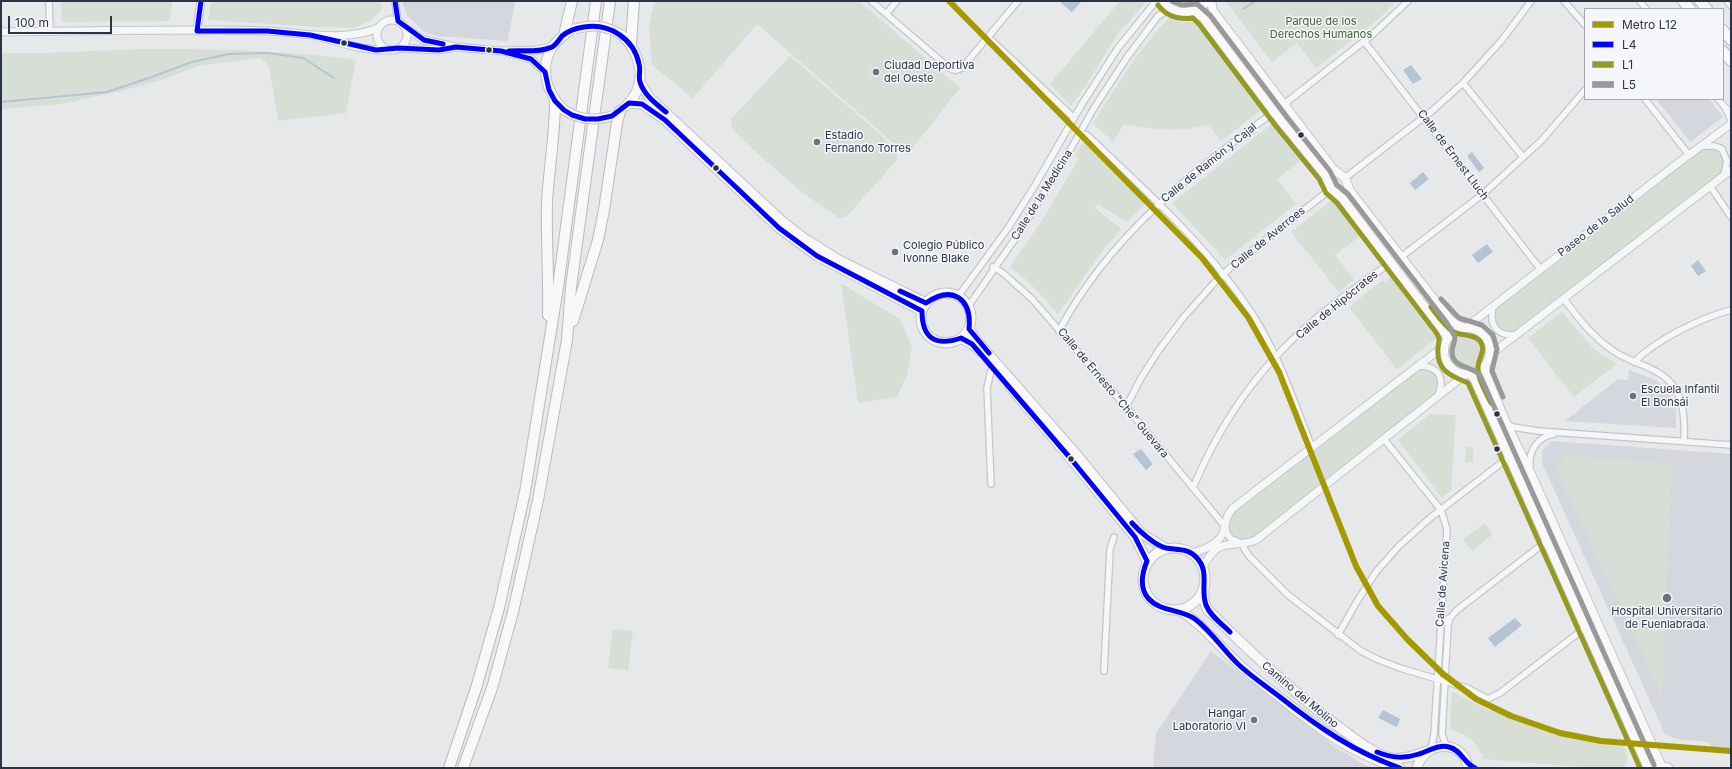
<!DOCTYPE html>
<html>
<head>
<meta charset="utf-8">
<style>
	body { margin:0 }
	#map { position:relative; width:1732px; height:769px; overflow:hidden; background:#e6e8ea; font-family:Inter,sans-serif }
	canvas { display:block }
	.frame { position:absolute; inset:0; border:2px solid #2b3445; pointer-events:none }
	.legend { position:absolute; left:1584px; top:8px; width:140px; height:92px; box-sizing:border-box; background:#f4f6f9; border:1px solid #a4a8b1; margin:0; padding:5px 7px; list-style:none; font-size:12px; color:#2b3445 }
	.legend li { display:flex; align-items:center; gap:8px; height:20px }
	.legend b { width:20px; border:1px solid #a4a8b1 }
	.scale { position:absolute; left:8px; top:16px; width:104px; height:18px; box-sizing:border-box; border:2px solid #2b3445; border-top:0; padding-left:5px; font-size:12px; line-height:14px; white-space:nowrap; color:#2b3445; -webkit-text-stroke:3px #f4f6f9; paint-order:stroke }
</style>
</head>
<body>
<div id="map">
<canvas width="1732" height="769"></canvas>
<div class="frame"></div>
<ul class="legend">
<li><b style="height:5px;background:#a49a00"></b>Metro L12</li>
<li><b style="height:5px;background:#00f"></b>L4</li>
<li><b style="height:5px;background:#959a22"></b>L1</li>
<li><b style="height:5px;background:#999"></b>L5</li>
</ul>
<div class="scale">100 m</div>
</div>
<script>
const ctx = document.querySelector('canvas').getContext('2d');
ctx.lineJoin = 'round';
function fill(path, color) {
  ctx.fillStyle = color;
  ctx.fill(path, 'evenodd');
}
function stroke(path, color, width, dash) {
  ctx.strokeStyle = color;
  ctx.lineWidth = width;
  ctx.lineCap = dash ? 'butt' : 'round';
  ctx.setLineDash(dash || []);
  ctx.stroke(path);
}
function write(font, color, halo, rows, align = 'center') {
  ctx.font = font + ' Inter,sans-serif';
  ctx.lineWidth = 3;
  ctx.setLineDash([]);
  ctx.textBaseline = 'middle';
  ctx.strokeStyle = halo;
  ctx.fillStyle = color;
  for (const [text, x, y, turn = 0] of rows) {
    ctx.save();
    ctx.translate(x, y);
    ctx.rotate((+turn || 0) * Math.PI / 180);
    ctx.textAlign = isNaN(turn) ? turn : align;
    if (halo) ctx.strokeText(text, 0, 0);
    ctx.fillText(text, 0, 0);
    ctx.restore();
  }
}
fill(new Path2D(`
	M402 1H515L508 41 437 36 424 32 407 15Z
	M1656 99H1709L1723 117 1690 142Z
	M1629 370 1655 380 1662 385 1668 392 1676 409V428L1565 421 1618 379 1628 380Z
	M1551 441 1731 454V754L1717 753 1708 742 1676 739 1665 734 1542 463V451Z
	M1211 651 1334 746 1365 765 1375 768H1153L1156 733Z`), '#d4d7dd');
fill(new Path2D(`
	M61 1H172L170 21 62 22Z
	M211 1H382L381 11 370 21 354 28 316 27 208 20Z
	M655 1H859L960 88 907 155 757 24 693 98 652 65 649 25Z
	M1120 1H1147L1120 31 1084 88 1071 106 1050 84Z
	M1225 1H1397L1374 23 1316 68 1297 43 1272 62Z
	M1169 18 1179 22 1195 21 1262 109 1221 141 1208 125C1178 132 1153 130 1124 124L1113 142 1093 123C1117 87 1138 49 1169 18Z
	M142 49C214 49 285 50 356 60L346 113 278 121 269 66 261 58 201 65 161 80 125 90 61 104 1 109V53H46Z
	M790 56 881 135 897 153V160L846 217 839 218 799 190 754 150 732 129 731 119Z
	M1273 123 1301 160 1277 179 1296 204 1225 260 1172 203Z
	M1083 142 1085 143 1146 203 1127 222 1098 204 1095 208 1121 229 1100 254 1058 314 1028 281 1010 267 1043 219 1079 158 1075 156Z
	M1710 147 1719 150 1725 156V169L1720 175 1516 332 1509 334C1496 328 1488 319 1499 306L1691 157 1704 148Z
	M1332 200 1360 236 1335 255 1354 280 1339 292 1291 232Z
	M1391 277 1438 337 1397 369 1349 307 1383 280 1385 282Z
	M841 283 901 320 912 348 907 375 897 397 858 403Z
	M1562 312 1594 349 1617 364 1574 397 1528 338Z
	M1444 351a23 23 0 1 1 46 0a23 23 0 1 1-46 0Z
	M1419 368 1431 369C1439 378 1442 384 1435 395L1257 535 1244 540C1226 534 1226 526 1235 511Z
	M1430 414 1456 415 1451 490 1442 498 1398 440Z
	M1466 447H1473V462H1465Z
	M1566 455 1672 464 1662 697 1557 472C1557 464 1560 460 1566 455Z
	M1484 523 1493 534 1472 551 1463 540Z
	M613 629 633 631 628 670 608 668Z
	M1452 692 1491 711 1498 706C1537 725 1579 736 1622 742 1627 753 1630 758 1624 768H1591L1484 759C1475 741 1469 735 1450 729Z`), '#d6ded6');
fill(new Path2D(`
	M1063 1H1082L1072 12 1061 3Z
	M1411 65 1422 79 1413 84 1403 70Z
	M1472 152 1484 168 1479 172 1467 156Z
	M1423 172 1429 179 1415 190 1410 183Z
	M1487 244 1493 252 1478 263 1472 255Z
	M1698 260 1706 271 1698 276 1691 266Z
	M1141 449 1153 464 1146 470 1133 454Z
	M1515 618 1522 625 1495 647 1488 638Z
	M1383 710 1400 719 1397 727 1378 718Z`), '#b4c4d5');
stroke(new Path2D(`
	M1243 9 1255 1
	M1 102 107 92 149 78 192 62 229 54 268 53 303 58 334 78`), '#b4c4d5', 2);
const minor = new Path2D(`
	M49 1 50 31
	M395 1 398 21
	M871 1 948 67C953 71 956 71 962 68L1018 1
	M1564 1 1585 25
	M1640 1 1646 9
	M1727 1 1731 6
	M886 14 897 1
	M988 37 1074 118
	M1364 41 1541 270
	M1463 83 1523 157
	M1645 99 1689 155
	M1718 99 1730 113
	M1283 105 1372 35 1408 1
	M1079 133 1087 135C1146 191 1208 246 1253 315 1279 356 1295 403 1312 448
	M1702 146H1715L1722 149 1727 161 1724 175
	M1345 178 1432 111 1463 83 1502 40 1531 1
	M1710 186 1731 217
	M1401 257 1483 194 1542 140 1585 90
	M993 267 1003 273 1032 299 1126 407 1218 518 1225 527 1228 535 1231 539 1242 543 1245 550 1250 557 1288 595 1361 651 1379 660 1400 668 1467 688 1488 699 1500 693 1585 628
	M957 296 962 291 1008 228 1034 187 1082 104 1118 48 1156 1
	M1564 299C1578 318 1592 336 1612 350 1627 361 1646 364 1662 375 1684 390 1685 417 1684 441
	M968 307 1019 233 1061 166 1094 108 1128 56 1158 16 1165 12 1174 10
	M1493 307C1489 325 1496 336 1516 335
	M1059 331C1108 238 1191 172 1274 112
	M1634 362C1656 340 1700 318 1731 310
	M1419 366C1439 366 1445 378 1438 395
	M1126 407 1141 378 1159 350 1183 318 1215 282 1231 267 1331 189
	M1507 424 1513 427 1538 431 1731 445
	M1384 439 1441 510 1447 529 1434 734 1431 749
	M1530 466C1528 451 1539 436 1554 434
	M991 484 987 388 992 366
	M1193 488C1214 437 1244 389 1283 349 1315 316 1354 288 1392 262
	M1441 616 1444 621 1450 618 1457 610 1547 541
	M1338 635 1356 603 1376 572 1398 547 1430 518 1509 457
	M1104 671 1110 549 1114 537
	M1448 747 1445 743 1442 734 1448 625 1450 618`);
const tertiary = new Path2D(`
	M377 35a15 15 0 1 1 30 0a15 15 0 1 1-30 0Z
	M405 28 424 40 456 47 501 51 536 50 553 47
	M197 31 201 1
	M1 32C74 31 146 30 219 30 235 30 251 30 267 31 303 33 344 42 378 28
	M324 38 357 47 376 50H388
	M399 48 439 50 451 48
	M509 53 531 59 545 72
	M1727 110 1731 118
	M1465 328 1678 163 1731 124V122
	M1490 355 1731 170
	M1192 553C1203 550 1218 545 1223 533 1228 521 1223 520 1233 508L1444 346
	M1203 567C1220 534 1230 550 1256 540L1466 374`);
const secondary = new Path2D(`
	M1163 1C1173 16 1197 15 1207 1
	M1211 1 1213 11 1333 169 1345 178 1350 191 1450 320 1463 328
	M1195 11 1204 19 1281 121 1325 175 1331 189 1342 198 1448 338
	M1444 351a23 23 0 1 1 46 0a23 23 0 1 1-46 0Z
	M1485 366 1486 374 1506 423 1531 474 1662 767
	M1469 374 1474 378 1648 768`);
const primary = new Path2D(`
	M622 35C641 54 649 84 626 106
	M639 81 650 98 782 221 801 236 837 259 926 303
	M629 103 642 104 665 120 779 228 817 256 922 311
	M564 110C539 85 538 50 570 31
	M921 318a25 25 0 1 1 50 0a25 25 0 1 1-50 0Z
	M969 329 976 340 1077 455 1141 533 1165 548
	M961 338 972 344 980 351
	M1010 387 1071 459 1135 537 1147 561
	M1143 579a31 31 0 1 1 62 0a31 31 0 1 1-62 0Z
	M1204 587V600L1207 609C1249 651 1291 691 1339 727 1353 737 1374 755 1391 758 1403 760 1416 755 1427 751
	M1179 610C1203 624 1219 647 1240 665 1252 676 1265 686 1278 696 1317 727 1351 754 1400 768
	M1417 768C1424 740 1464 739 1468 768
	M1649 768 1656 766 1668 768`);
const motorway = new Path2D(`
	M1683 1 1690 9
	M1700 1 1707 9
	M1723 30 1731 40
	M564 35 572 1
	M631 44 634 1
	M1723 51 1731 61
	M548 315C549 277 546 239 547 202 549 168 555 135 555 101
	M573 321 598 240 604 210 617 123 620 111
	M449 768 477 685 499 608 525 492 558 287 596 1
	M463 768 492 688 513 612 538 500 567 340 571 287 610 1`);
stroke(minor, '#c4c6c8', 8);
stroke(tertiary, '#c4c6c8', 9);
stroke(secondary, '#c4c6c8', 10);
stroke(primary, '#c2c5c8', 11);
stroke(motorway, '#b8bbbf', 12);
stroke(minor, '#f5f6f7', 5.5);
stroke(tertiary, '#f5f6f7', 7);
stroke(secondary, '#f8f8f8', 8);
stroke(primary, '#f8f8f8', 9);
stroke(motorway, '#f8f8f8', 10);
const primaryBridge = new Path2D(`
	M575 29C594 24 604 25 622 35
	M564 110C580 120 594 121 612 116`);
stroke(primaryBridge, '#c2c5c8', 11, []);
stroke(primaryBridge, '#f8f8f8', 9);
stroke(new Path2D(`
	M201 1 197 31H267L310 35 376 50 399 48 439 50 456 47 501 51 531 59 545 72 549 90 555 101 564 110 572 115 585 119H598L612 116 629 103 642 104 665 120 779 228 817 256 922 311C922 338 935 347 961 338L972 344 1071 459 1135 537 1147 561C1142 573 1139 587 1148 598 1160 612 1181 609 1195 619 1212 632 1224 651 1239 665 1252 677 1267 687 1280 697 1318 727 1354 752 1400 768
	M395 1 398 21 424 40 443 44
	M509 51C522 50 539 53 552 47 556 45 559 40 562 36 568 31 577 28 584 27 610 23 634 39 639 64 641 70 638 77 640 82 644 95 656 104 666 112
	M900 291 926 303C952 285 972 298 969 329L989 353
	M1132 523C1139 531 1156 546 1166 548 1178 550 1188 548 1197 558 1210 572 1200 589 1206 605 1210 616 1222 624 1230 632
	M1377 752C1392 758 1404 759 1419 754 1429 751 1439 744 1449 747 1461 750 1464 763 1475 768`), '#00f', 5);
stroke(new Path2D(`
	M1158 5C1167 17 1179 20 1193 18L1199 24 1275 125 1319 179 1326 193 1337 203 1435 331C1441 340 1439 339 1438 348 1436 371 1451 376 1468 383L1640 768
	M1431 307C1438 316 1444 326 1454 332 1462 336 1474 334 1480 341 1487 351 1478 357 1478 368 1478 380 1486 392 1491 403`), '#959a22', 5);
stroke(new Path2D(`
	M1172 1 1182 5 1197 4 1210 15 1287 117 1330 171 1337 185 1348 194 1447 323 1455 337C1455 342 1452 347 1452 352 1453 369 1471 365 1480 375L1654 765
	M1441 299 1459 318 1482 325 1493 335 1497 349 1492 371 1503 397`), '#999', 5);
stroke(new Path2D(`
	M949 1 1202 258 1248 317 1279 372 1356 566 1378 606 1408 640 1443 674 1476 699 1511 716 1560 733 1601 741 1731 751`), '#a49a00', 6);
for (const [x, y, r, color] of [
	[344,43,3.5,"#2b3445"],
	[489,50,3.5,"#2b3445"],
	[876,72,4,"#6c737f"],
	[1301,135,3.5,"#2b3445"],
	[817,142,4,"#6c737f"],
	[716,168,3.5,"#2b3445"],
	[895,252,4,"#6c737f"],
	[1633,396,4,"#6c737f"],
	[1497,414,3.5,"#2b3445"],
	[1497,449,3.5,"#2b3445"],
	[1071,459,3.5,"#2b3445"],
	[1667,598,5,"#6c737f"],
	[1254,720,4,"#6c737f"]
]) {
  const dot = new Path2D();
  dot.arc(x, y, r, 0, 2 * Math.PI);
  ctx.fillStyle = color;
  ctx.fill(dot);
  stroke(dot, '#f4f6f9', 1.5);
}
write('11px', '#3f6138', '#f4f6f9', [
	["Parque de los",1321,22],
	["Derechos Humanos",1321,35]
]);
write('11px', '#2b3445', '#f4f6f9', [
	["Ciudad Deportiva",884,66],
	["del Oeste",884,79],
	["Estadio",825,136],
	["Fernando Torres",825,149],
	["Colegio Público",903,246],
	["Ivonne Blake",903,259],
	["Escuela Infantil",1641,390],
	["El Bonsái",1641,403],
	["Hospital Universitario",1667,612,"center"],
	["de Fuenlabrada.",1667,625,"center"],
	["Hangar",1246,714,"right"],
	["Laboratorio VI",1246,727,"right"]
], 'left');
write('11px', '#2b3445', '#f4f6f9', [
	["Calle de Ernest Lluch",1453,155,53],
	["Calle de Ramón y Cajal",1209,163,-39],
	["Calle de la Medicina",1042,195,-58],
	["Paseo de la Salud",1596,226,-38],
	["Calle de Averroes",1268,238,-39],
	["Calle de Hipócrates",1337,305,-39],
	["Calle de Ernesto \"Che\" Guevara",1113,393,50],
	["Calle de Avicena",1443,584,-86],
	["Camino del Molino",1300,695,40]
]);
</script>
</body>
</html>
